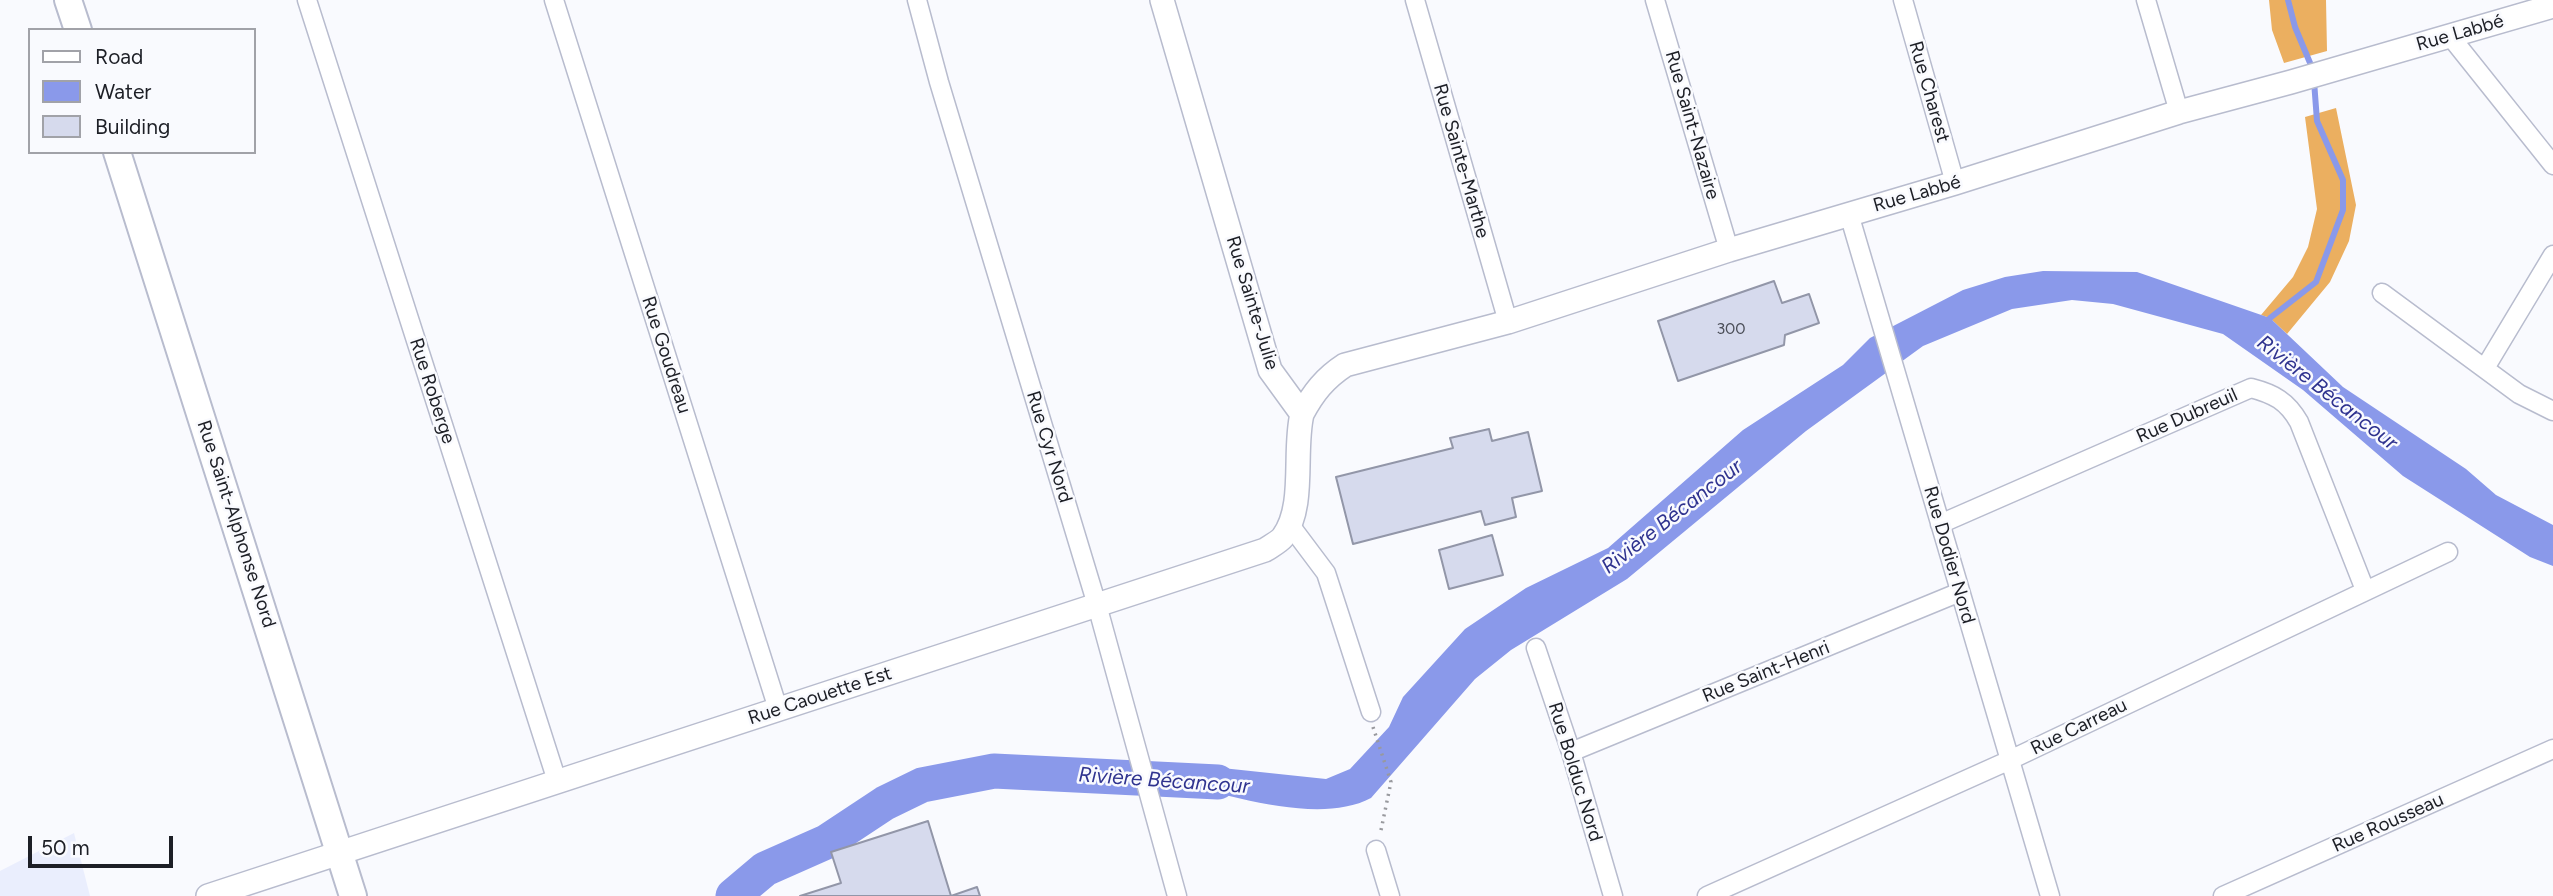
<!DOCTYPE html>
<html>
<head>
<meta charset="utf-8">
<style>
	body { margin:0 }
	#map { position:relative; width:2553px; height:896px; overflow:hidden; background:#f9fafe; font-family:Figtree,sans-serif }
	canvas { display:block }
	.legend { position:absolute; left:28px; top:28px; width:228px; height:126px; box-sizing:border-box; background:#f9fafe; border:2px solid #a1a2a8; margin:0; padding:9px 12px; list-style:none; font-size:21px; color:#1d1f26 }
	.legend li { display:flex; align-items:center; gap:14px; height:35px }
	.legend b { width:35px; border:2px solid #a1a2a8 }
	.scale { position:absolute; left:28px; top:836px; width:145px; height:32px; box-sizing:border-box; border:4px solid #1d1f26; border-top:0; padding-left:9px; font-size:21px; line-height:24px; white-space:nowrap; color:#1d1f26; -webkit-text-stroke:5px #f9fafe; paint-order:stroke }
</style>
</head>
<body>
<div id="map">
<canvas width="2553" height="896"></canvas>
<ul class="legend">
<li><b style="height:9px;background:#fff"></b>Road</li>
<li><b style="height:19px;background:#8a99ea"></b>Water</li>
<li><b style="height:19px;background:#d6daed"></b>Building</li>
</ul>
<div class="scale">50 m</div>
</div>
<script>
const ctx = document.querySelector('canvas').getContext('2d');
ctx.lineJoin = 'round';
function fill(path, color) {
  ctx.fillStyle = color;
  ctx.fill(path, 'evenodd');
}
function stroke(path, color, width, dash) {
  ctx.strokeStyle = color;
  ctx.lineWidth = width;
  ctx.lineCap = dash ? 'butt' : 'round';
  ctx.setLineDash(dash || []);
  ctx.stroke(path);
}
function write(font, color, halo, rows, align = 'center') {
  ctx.font = font + ' Figtree,sans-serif';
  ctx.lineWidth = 5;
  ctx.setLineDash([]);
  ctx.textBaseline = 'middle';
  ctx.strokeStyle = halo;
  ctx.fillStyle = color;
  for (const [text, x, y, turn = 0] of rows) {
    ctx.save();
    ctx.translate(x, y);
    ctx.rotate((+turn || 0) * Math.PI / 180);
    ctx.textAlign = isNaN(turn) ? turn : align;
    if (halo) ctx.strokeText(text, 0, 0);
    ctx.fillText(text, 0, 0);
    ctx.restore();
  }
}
fill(new Path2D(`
	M74 833 90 896H0V871Z`), '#eaeefd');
fill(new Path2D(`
	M2269 0H2326L2327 51 2284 63 2272 30Z
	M2336 108 2356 205 2349 241 2330 282 2287 334 2270 318 2261 315 2293 277 2308 247 2317 209 2305 117Z`), '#ebaf60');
fill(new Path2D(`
	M2043 271 2137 272 2270 318 2343 387 2466 469 2496 495 2553 525V566L2530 557 2403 476 2303 390 2223 334 2113 304 2072 300 2012 309 1923 346 1806 431 1627 579 1511 650 1475 679 1371 798C1318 826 1226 794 1170 781L1175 763 1326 779 1350 769 1389 727 1403 697 1465 629 1526 588 1608 548 1743 430 1843 365 1870 338 1963 290 2005 277Z`), '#8a99ea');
stroke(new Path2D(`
	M2288 0 2295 27 2313 70
	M2268 325 2270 318 2316 282 2343 210V180L2317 121 2314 81`), '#8a99ea', 6);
stroke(new Path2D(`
	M733 896 765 869 826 842 885 803 922 785 994 771 1218 782`), '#8a99ea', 35);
const building = new Path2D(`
	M1774 281 1782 303 1809 294 1819 323 1785 335 1784 345 1678 381 1658 321Z
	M1489 429 1492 441 1528 432 1542 491 1512 498 1516 517 1485 525 1481 511 1353 544 1336 477 1453 448 1450 438Z
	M1492 535 1503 575 1449 589 1439 550Z
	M928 821 951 896 977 887 980 896H800L841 883 831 852Z`);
fill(building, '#d6daed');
stroke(building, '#9296a8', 2);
const minor = new Path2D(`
	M307 0 557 781
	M554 0 778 709
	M917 0 939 82 1097 605 1177 896
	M1415 0 1508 322
	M1655 0 1729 250
	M1903 0 1955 183
	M2146 0 2179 112
	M2450 36 2553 165
	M1849 214 2050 896
	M2382 293 2519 394 2553 411
	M2485 368 2553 255
	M1940 524 2251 388C2274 394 2287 401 2299 422L2365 590
	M1290 525 1326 573 1371 712
	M1536 648 1571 752 1613 896
	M1571 752 1960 592
	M1376 850 1390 896
	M1707 896 2010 760 2448 552
	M2223 896 2553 749`);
const tertiary = new Path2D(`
	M1302 414C1313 393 1325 378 1345 365L1508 322 1729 250 1955 183 2179 112 2291 82 2553 6
	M208 896 1265 550C1271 546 1279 542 1283 537 1306 506 1293 451 1302 414L1270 370 1162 0`);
const secondary = new Path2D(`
	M68 0 78 30
	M117 152 353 896`);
stroke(minor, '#b8bcce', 21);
stroke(tertiary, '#b8bcce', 26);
stroke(secondary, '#b8bcce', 30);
stroke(new Path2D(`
	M1373 727 1391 782 1380 835`), '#98999e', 3.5, [2, 5]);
stroke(minor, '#fff', 18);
stroke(tertiary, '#fff', 23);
stroke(secondary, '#fff', 26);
write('16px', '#4b4e58', null, [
	["300",1731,329]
]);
write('19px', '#1d1f26', '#f9fafe', [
	["Rue Labbé",2460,33,-16],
	["Rue Charest",1929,92,74],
	["Rue Saint-Nazaire",1692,125,74],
	["Rue Sainte-Marthe",1461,161,74],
	["Rue Labbé",1917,194,-16],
	["Rue Sainte-Julie",1252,303,73],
	["Rue Goudreau",666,355,72],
	["Rue Roberge",432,391,72],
	["Rue Dubreuil",2187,416,-24],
	["Rue Cyr Nord",1049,447,73],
	["Rue Saint-Alphonse Nord",236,524,72],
	["Rue Dodier Nord",1949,555,74],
	["Rue Saint-Henri",1766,672,-22],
	["Rue Caouette Est",820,696,-18],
	["Rue Carreau",2079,727,-26],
	["Rue Bolduc Nord",1575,772,73],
	["Rue Rousseau",2388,823,-24]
]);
write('italic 21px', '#2f338f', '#f9fafe', [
	["Rivière Bécancour",2327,393,38],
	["Rivière Bécancour",1672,517,-38],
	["Rivière Bécancour",1164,781,4]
]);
</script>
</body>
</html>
